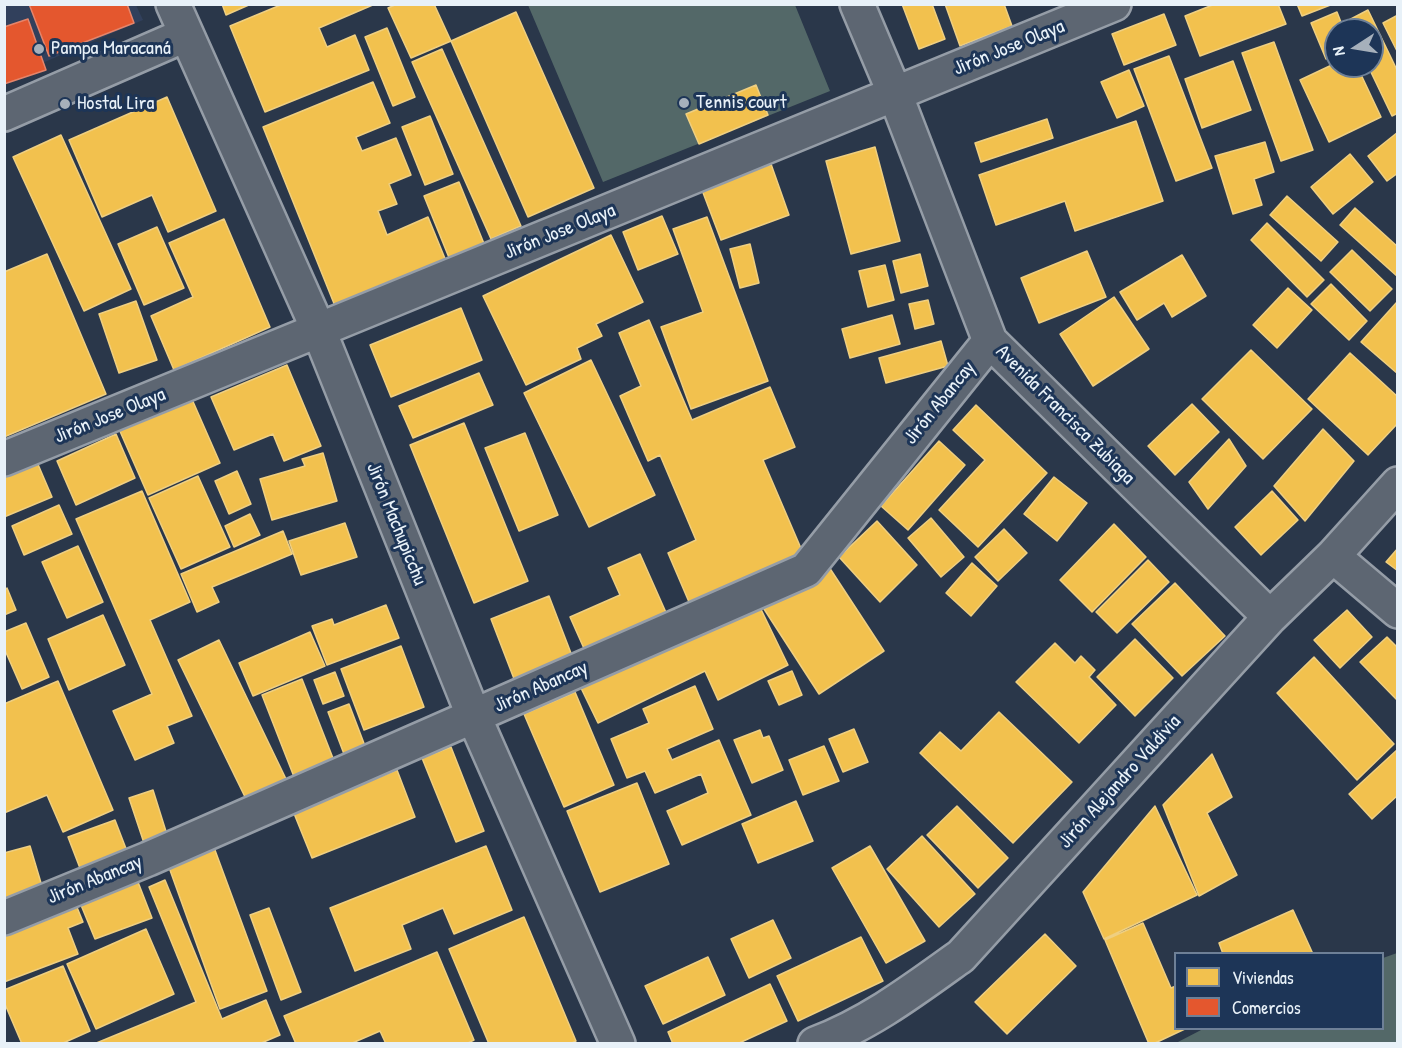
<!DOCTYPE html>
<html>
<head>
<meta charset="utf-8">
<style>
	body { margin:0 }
	#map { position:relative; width:1402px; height:1048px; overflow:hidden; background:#2a374a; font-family:"Patrick Hand",sans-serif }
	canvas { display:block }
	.frame { position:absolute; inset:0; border:6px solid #e8f1f8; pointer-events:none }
	.legend { position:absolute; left:1174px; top:952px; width:210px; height:78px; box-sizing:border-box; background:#1d3557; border:2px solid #6e8097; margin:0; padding:8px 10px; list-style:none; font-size:18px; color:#e8f1f8 }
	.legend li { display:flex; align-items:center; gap:12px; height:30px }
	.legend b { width:30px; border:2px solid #6e8097 }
	.north { position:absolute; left:1324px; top:18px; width:60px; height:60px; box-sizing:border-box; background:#1d3557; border:2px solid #6e8097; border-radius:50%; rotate:258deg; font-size:16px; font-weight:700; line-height:24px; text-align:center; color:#e8f1f8 }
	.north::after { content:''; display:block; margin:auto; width:21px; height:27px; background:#a6b0bb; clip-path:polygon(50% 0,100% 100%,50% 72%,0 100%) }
</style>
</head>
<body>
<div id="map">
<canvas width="1402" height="1048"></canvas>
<div class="frame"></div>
<ul class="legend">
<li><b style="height:16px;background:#f2c14e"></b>Viviendas</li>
<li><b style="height:16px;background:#e4572e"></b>Comercios</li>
</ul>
<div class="north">N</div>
</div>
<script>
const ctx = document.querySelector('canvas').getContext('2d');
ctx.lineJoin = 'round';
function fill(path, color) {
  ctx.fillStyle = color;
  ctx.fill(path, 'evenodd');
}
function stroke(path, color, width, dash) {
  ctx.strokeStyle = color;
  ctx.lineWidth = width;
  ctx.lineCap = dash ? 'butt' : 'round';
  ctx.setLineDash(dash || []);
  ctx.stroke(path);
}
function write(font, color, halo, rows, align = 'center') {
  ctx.font = font + ' "Patrick Hand",sans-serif';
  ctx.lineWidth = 6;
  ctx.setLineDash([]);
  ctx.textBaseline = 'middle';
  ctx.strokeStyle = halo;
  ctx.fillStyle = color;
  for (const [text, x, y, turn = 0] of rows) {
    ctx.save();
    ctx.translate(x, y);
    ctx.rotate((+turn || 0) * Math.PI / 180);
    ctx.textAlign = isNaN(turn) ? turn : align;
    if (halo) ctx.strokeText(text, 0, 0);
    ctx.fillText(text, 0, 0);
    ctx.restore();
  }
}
fill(new Path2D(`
	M5 5H136L143 20 5 79Z`), '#31405c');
fill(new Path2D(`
	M528 5H795L830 91 603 182Z
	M1397 953V1043H1176L1203 1029 1382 1028 1383 958Z`), '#536868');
const homes = new Path2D(`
	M222 4H251L226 15Z
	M283 4H375L319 28 327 47 355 35 369 70 265 112 230 26Z
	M397 4H434L451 41 411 58 388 8Z
	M902 4H932L945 39 919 49Z
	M945 4H1004L1012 26 960 46Z
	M1215 4H1278L1286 24 1200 56 1185 16Z
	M1297 4H1333L1302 16Z
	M1368 10 1398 72V113L1392 116 1368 66H1372V30H1351L1347 21Z
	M516 12 594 188 528 217 451 41Z
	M1337 12 1344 30H1336V55L1326 59 1311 23Z
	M1164 14 1176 45 1124 65 1112 34Z
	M1398 15V53L1383 23Z
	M387 28 415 97 393 106 365 37Z
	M1274 42 1313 150 1281 161 1242 53Z
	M442 49 521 226 491 239 412 62Z
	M1169 56 1212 168 1176 181 1134 69Z
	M1233 61 1251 110 1202 128 1185 79Z
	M1336 63V66H1357L1381 117 1329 142 1300 80Z
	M1129 70 1144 106 1117 118 1101 82Z
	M373 82 390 123 356 137 362 151 396 138 411 175 389 184 397 204 378 211 387 235 428 217 446 261 335 306 263 127Z
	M756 85 768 115 699 144 686 114Z
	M167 97 216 211 168 232 152 195 102 217 69 140Z
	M430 116 453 174 425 185 402 127Z
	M1047 119 1053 138 981 162 975 143Z
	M1136 121 1163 201 1075 231 1065 201 996 225 979 175Z
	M1398 132V173L1387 181 1368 156Z
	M61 135 131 289 84 311 13 157Z
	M1265 142 1274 172 1254 179 1262 205 1233 214 1215 156Z
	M875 147 900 241 851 254 826 161Z
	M1350 154 1373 182 1333 214 1311 187Z
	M771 164 789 215 721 240 702 190Z
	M459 182 487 251 452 265 424 196Z
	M1287 196 1338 242 1321 261 1270 215Z
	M1355 208 1398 247V277L1340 225Z
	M662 216 678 254 638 270 623 232Z
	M707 217 768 381 691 409 661 327 703 312 673 229Z
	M224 219 270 327 174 370 151 316 193 297 169 243Z
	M1267 223 1324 280 1307 297 1251 240Z
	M157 227 184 288 144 305 118 244Z
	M611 235 643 302 596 324 602 336 577 348 581 359 526 385 483 296Z
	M750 244 759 283 740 288 730 249Z
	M1352 250 1392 289 1370 311 1330 272Z
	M1087 251 1106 297 1039 323 1021 278Z
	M47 254 106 394 4 437V272Z
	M920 254 928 286 901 293 893 261Z
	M1182 255 1206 296 1172 317 1164 303 1137 320 1120 292Z
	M885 265 894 300 868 307 859 271Z
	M1331 284 1367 321 1349 340 1311 304Z
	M1288 288 1312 310 1277 348 1253 325Z
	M1114 297 1149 349 1093 386 1060 334Z
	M928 300 934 324 915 329 909 304Z
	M136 301 157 360 119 373 99 314Z
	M1397 302 1398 303V374L1361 342Z
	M461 308 482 360 391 397 370 345Z
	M892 315 900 344 850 358 842 329Z
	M649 320 692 420 770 387 795 447 763 460 803 553 689 602 668 553 696 540 660 455 648 461 620 396 641 386 619 333Z
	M941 341 948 366 886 383 879 358Z
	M1251 350 1312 409 1263 459 1202 399Z
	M1350 353 1398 397V423L1368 455 1308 399Z
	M591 360 655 495 589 527 524 393Z
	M287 365 321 446 284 461 273 434 234 450 211 397Z
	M479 373 493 405 413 438 399 406Z
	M191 397 220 463 148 495 119 429Z
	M1192 404 1219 432 1175 475 1148 446Z
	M976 405 1047 473 978 547 939 510 985 460 953 430Z
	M464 423 528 581 474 603 410 445Z
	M1323 429 1354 461 1305 521 1274 486Z
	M525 433 558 515 519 531 485 448Z
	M116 434 135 478 76 505 57 461Z
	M1229 439 1246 466 1208 509 1189 482Z
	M939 441 965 465 908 530 881 506Z
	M323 453 337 501 272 520 260 479 305 466 302 459Z
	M34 455 52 497 4 517V467Z
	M237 471 251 504 229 514 215 481Z
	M198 476 230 547 181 569 149 498Z
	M1054 477 1087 503 1057 541 1024 514Z
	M142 491 190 602 150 620 192 716 167 726 174 743 135 760 113 711 152 694 76 519Z
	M1272 491 1298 520 1261 555 1235 527Z
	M59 505 72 534 24 555 12 526Z
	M250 514 260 535 234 547 225 526Z
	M931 518 964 557 941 577 908 538Z
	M877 521 917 565 880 602 839 557Z
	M345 523 357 557 301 575 289 541Z
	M1114 524 1146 557 1092 612 1060 580Z
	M1004 529 1027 553 998 581 975 557Z
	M283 531 292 554 212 587 219 602 197 612 181 574Z
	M78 546 103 602 67 618 42 562Z
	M1398 548V571L1386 562Z
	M640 554 668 617 586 653 570 617 620 595 608 568Z
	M1148 560 1169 582 1117 633 1096 612Z
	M972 563 997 586 971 616 946 593Z
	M829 567 884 651 819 694 764 609Z
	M1175 583 1225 636 1182 676 1132 624Z
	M7 588 16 610 4 615V590Z
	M549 596 574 661 516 684 491 619Z
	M756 599 788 665 718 700 705 671 598 723 580 686Z
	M386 605 399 638 327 665 312 626 332 619 334 625Z
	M1347 610 1372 637 1340 668 1314 640Z
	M103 615 125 665 69 690 48 639Z
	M26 623 49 677 22 689 4 648V632Z
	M310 632 325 666 253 696 239 663Z
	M1387 637 1398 648V701L1360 662Z
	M1135 639 1173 678 1135 716 1097 677Z
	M219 640 287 781 247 801 178 660Z
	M1055 643 1075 663 1081 656 1095 670 1089 677 1116 705 1079 743 1016 682Z
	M401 646 424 707 364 730 341 669Z
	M1314 657 1394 744 1357 780 1277 693Z
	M792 671 802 695 779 705 768 681Z
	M335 672 344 696 323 704 314 680Z
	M302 679 338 771 298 787 262 695Z
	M58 681 113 810 63 832 47 795 4 813V704Z
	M695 686 713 729 667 749 672 760 719 740 751 815 682 845 667 811 708 793 701 774 655 793 645 771 627 778 611 739 649 723 643 709Z
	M575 692 614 785 564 807 524 714Z
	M349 704 365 746 344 754 328 712Z
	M999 712 1072 782 1013 843 920 753 940 732 961 751Z
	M854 729 868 762 843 772 829 739Z
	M760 730 763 738 769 736 783 770 752 783 734 740Z
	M824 746 839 781 803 795 789 760Z
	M451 747 484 831 456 842 422 758Z
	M1398 749V795L1372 819 1349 794Z
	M1212 754 1232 797 1207 813 1237 875 1199 896 1163 805Z
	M397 770 415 817 312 858 293 811Z
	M637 783 669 864 600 892 567 811Z
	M153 790 169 841 146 849 129 798Z
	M796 801 813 841 758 863 742 824Z
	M957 806 1008 858 978 888 927 835Z
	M1155 806 1197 895 1104 939 1083 892Z
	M115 820 130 859 83 876 68 837Z
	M922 836 975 894 939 927 887 869Z
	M212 842 267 991 220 1009 166 859Z
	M30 846 44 893 4 905V853Z
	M486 846 512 910 454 934 443 908 402 925 411 949 355 971 330 908Z
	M870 846 925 941 886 963 832 868Z
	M165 880 222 1019 266 1000 280 1035 259 1044H94L196 1002 149 887Z
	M138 882 152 918 95 939 76 893 117 890Z
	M74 900 83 922 68 928 78 954 4 982V926Z
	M269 908 301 992 281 1000 250 915Z
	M1293 910 1313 954H1223L1219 943Z
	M524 917 576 1041 570 1044H489L449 949Z
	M773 920 791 958 749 978 731 939Z
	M1143 923 1171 988 1176 986V1028H1187L1153 1044H1149L1105 940Z
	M146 929 174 994 96 1029 67 964Z
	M1045 934 1076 966 1007 1034 975 1002Z
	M861 937 883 981 798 1021 777 976Z
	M437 952 474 1040 466 1044H386L380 1031 350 1044H296L284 1016Z
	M708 957 725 995 663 1024 645 986Z
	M63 966 90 1031 61 1044H22L4 1002V990Z
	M770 984 787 1021 737 1044H673L668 1032Z`);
fill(homes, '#f2c14e');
stroke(homes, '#efcf81', 1.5);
const shops = new Path2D(`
	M29 4H127L134 23 49 56Z
	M28 19 46 70 4 84V27Z`);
fill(shops, '#e4572e');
stroke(shops, '#e5856b', 1.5);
const minor = new Path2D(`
	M173 4 319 331 474 717 618 1044
	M857 4 895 94 990 341 1270 617
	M4 114 185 35
	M4 459 1114 4
	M1333 556 1398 611
	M4 918 148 859 806 570 990 341
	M815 1044C869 1024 915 989 961 956L1270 617 1333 556 1398 484`);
stroke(minor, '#959da7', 38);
stroke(minor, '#5d6672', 33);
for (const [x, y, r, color] of [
	[39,49,6,"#a6b0bb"],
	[684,103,6,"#a6b0bb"],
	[65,104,6,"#a6b0bb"]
]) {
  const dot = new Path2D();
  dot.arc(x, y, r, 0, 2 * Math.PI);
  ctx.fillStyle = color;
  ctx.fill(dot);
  stroke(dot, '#1d3557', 2);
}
write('20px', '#e8f1f8', '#1d3557', [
	["Jirón Jose Olaya",1009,48,-22],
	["Jirón Jose Olaya",560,232,-22],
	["Jirón Abancay",940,403,-51],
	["Avenida Francisca Zubiaga",1065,415,45],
	["Jirón Jose Olaya",110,416,-22],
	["Jirón Machupicchu",396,524,68],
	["Jirón Abancay",541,687,-24],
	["Jirón Alejandro Valdivia",1120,782,-48],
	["Jirón Abancay",95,880,-22]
]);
write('20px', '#e8f1f8', '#1d3557', [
	["Pampa Maracaná",51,49],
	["Tennis court",696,103],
	["Hostal Lira",77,104]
], 'left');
</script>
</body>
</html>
